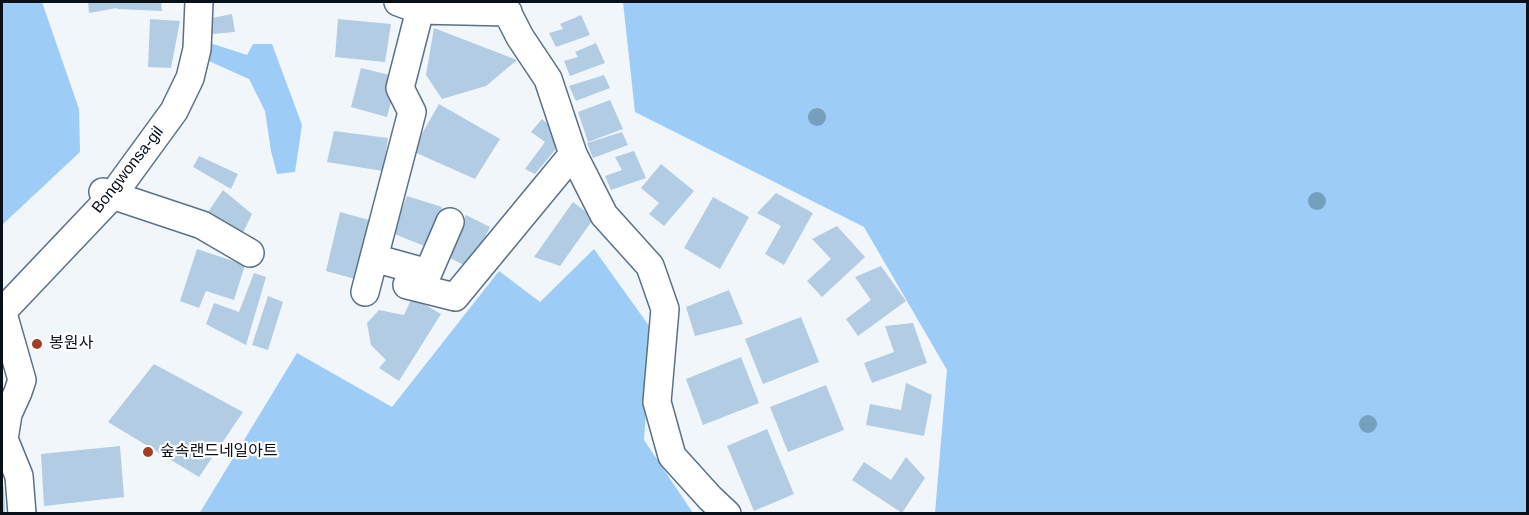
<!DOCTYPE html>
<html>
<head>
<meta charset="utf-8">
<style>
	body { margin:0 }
	#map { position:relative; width:1529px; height:515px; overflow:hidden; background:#f1f6fb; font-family:Helvetica,sans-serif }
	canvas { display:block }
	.frame { position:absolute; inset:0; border:3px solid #081119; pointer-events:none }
</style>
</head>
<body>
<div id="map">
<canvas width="1529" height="515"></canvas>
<div class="frame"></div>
</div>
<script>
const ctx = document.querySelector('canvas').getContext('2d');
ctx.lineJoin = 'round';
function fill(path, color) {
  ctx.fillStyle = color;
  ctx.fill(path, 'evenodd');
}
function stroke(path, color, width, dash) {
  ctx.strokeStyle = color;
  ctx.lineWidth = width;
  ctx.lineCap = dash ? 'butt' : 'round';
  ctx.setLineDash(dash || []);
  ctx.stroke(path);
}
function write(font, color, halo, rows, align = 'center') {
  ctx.font = font + ' Helvetica,"Noto Sans KR",sans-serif';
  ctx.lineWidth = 4.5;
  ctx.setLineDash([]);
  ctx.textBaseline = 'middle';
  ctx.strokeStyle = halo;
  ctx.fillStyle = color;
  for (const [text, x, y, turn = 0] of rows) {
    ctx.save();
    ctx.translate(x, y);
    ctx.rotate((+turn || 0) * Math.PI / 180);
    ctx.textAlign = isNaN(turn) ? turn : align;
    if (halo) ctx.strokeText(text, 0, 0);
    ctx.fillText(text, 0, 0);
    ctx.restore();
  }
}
fill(new Path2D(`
	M2 2H42L79 109 80 152 2 225Z
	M623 2H1527V513H935L947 370 864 227 635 112Z
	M207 42 247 55 253 44H272L302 125 295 172 277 174 271 151 265 111 249 79 202 58Z
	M594 249 652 330 644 440 693 513 199 514 297 353 392 407 499 271 540 302Z`), '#9dccf6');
fill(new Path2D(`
	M88 2H161L162 11 117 9V8L89 13Z
	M232 14 235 32 212 34V18Z
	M581 15 590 35 556 47 549 33 563 29 560 24Z
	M150 19 180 21 171 68 148 67Z
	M338 19 391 24 385 62 335 57Z
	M434 28 517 60 486 86 442 99 426 75Z
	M596 43 605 63 570 76 564 61 578 57 575 52Z
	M361 68 398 77 387 117 351 107Z
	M604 75 610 88 576 101 569 86Z
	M610 100 623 129 588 142 578 112Z
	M439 104 500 139 475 179 412 151Z
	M542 119 565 138 535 174 525 169 545 142 531 132Z
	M334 131 388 138 383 171 327 162Z
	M622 132 628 145 593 158 587 143Z
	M634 151 646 178 611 190 605 176 622 170 615 157Z
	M199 156 238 174 231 189 193 167Z
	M661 164 694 191 664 226 649 214 659 203 641 188Z
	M223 190 252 214 242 235 206 215Z
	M776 193 813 213 784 265 765 254 781 226 757 213Z
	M407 196 442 207 429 248 392 233Z
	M713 197 749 217 720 269 684 248Z
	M573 202 594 218 560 266 534 257Z
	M340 212 369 220 355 279 326 271Z
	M466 215 490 227 470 268 446 256Z
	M837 226 865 257 822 297 807 281 831 259 812 239Z
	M197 249 245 265 234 300 206 291 199 308 180 301Z
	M881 266 906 301 858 336 846 319 871 300 855 277Z
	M254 273 266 277 246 345 206 324 214 303 239 312Z
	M729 290 743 324 695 336 686 307Z
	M268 296 283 302 268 350 252 345Z
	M412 297 441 314 399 381 379 368 386 360 371 345 367 323 379 310 404 315Z
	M801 317 819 362 763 384 745 339Z
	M913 323 927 363 872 383 864 363 894 352 885 326Z
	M741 357 759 403 703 425 686 379Z
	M154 364 243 412 199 477 108 422Z
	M906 383 932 395 924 436 866 425 870 404 901 410Z
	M826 385 844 430 788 452 770 407Z
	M767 429 794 494 754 511 727 446Z
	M120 446 124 497 44 506 41 454Z
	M906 457 925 478 902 513 852 480 864 462 891 480Z
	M2 487H4L5 514H2Z`), '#b2cce3');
const minor = new Path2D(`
	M398 2 420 10 508 12
	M502 2 520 37 548 79 573 154 604 215 650 266 665 309 657 402 672 456 710 498 727 514
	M103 192 202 225 250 253
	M374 258 428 273 450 222
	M407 285 455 297 573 154
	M365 292 412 112 400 88 420 10
	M2 310 22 380 18 392 8 414 4 439 19 476 22 514
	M2 312 112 196 174 111 190 78 197 49 199 2`);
stroke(minor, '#5a7186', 30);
stroke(minor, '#fff', 27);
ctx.fillStyle = '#759fbc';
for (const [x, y] of [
	[817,117],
	[1317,201],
	[1368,424]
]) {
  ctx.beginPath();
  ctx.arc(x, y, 9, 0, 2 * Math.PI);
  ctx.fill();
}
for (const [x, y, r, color] of [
	[37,344,6,"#a53d22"],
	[148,452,6,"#a53d22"]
]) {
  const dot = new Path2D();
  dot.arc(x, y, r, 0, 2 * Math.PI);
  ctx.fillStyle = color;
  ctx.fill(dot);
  stroke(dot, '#fff', 2);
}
write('16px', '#081119', '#fff', [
	["Bongwonsa-gil",128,170,-52]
]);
write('16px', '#081119', '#fff', [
	["봉원사",49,344],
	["숲속랜드네일아트",160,452]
], 'left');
</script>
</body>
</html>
